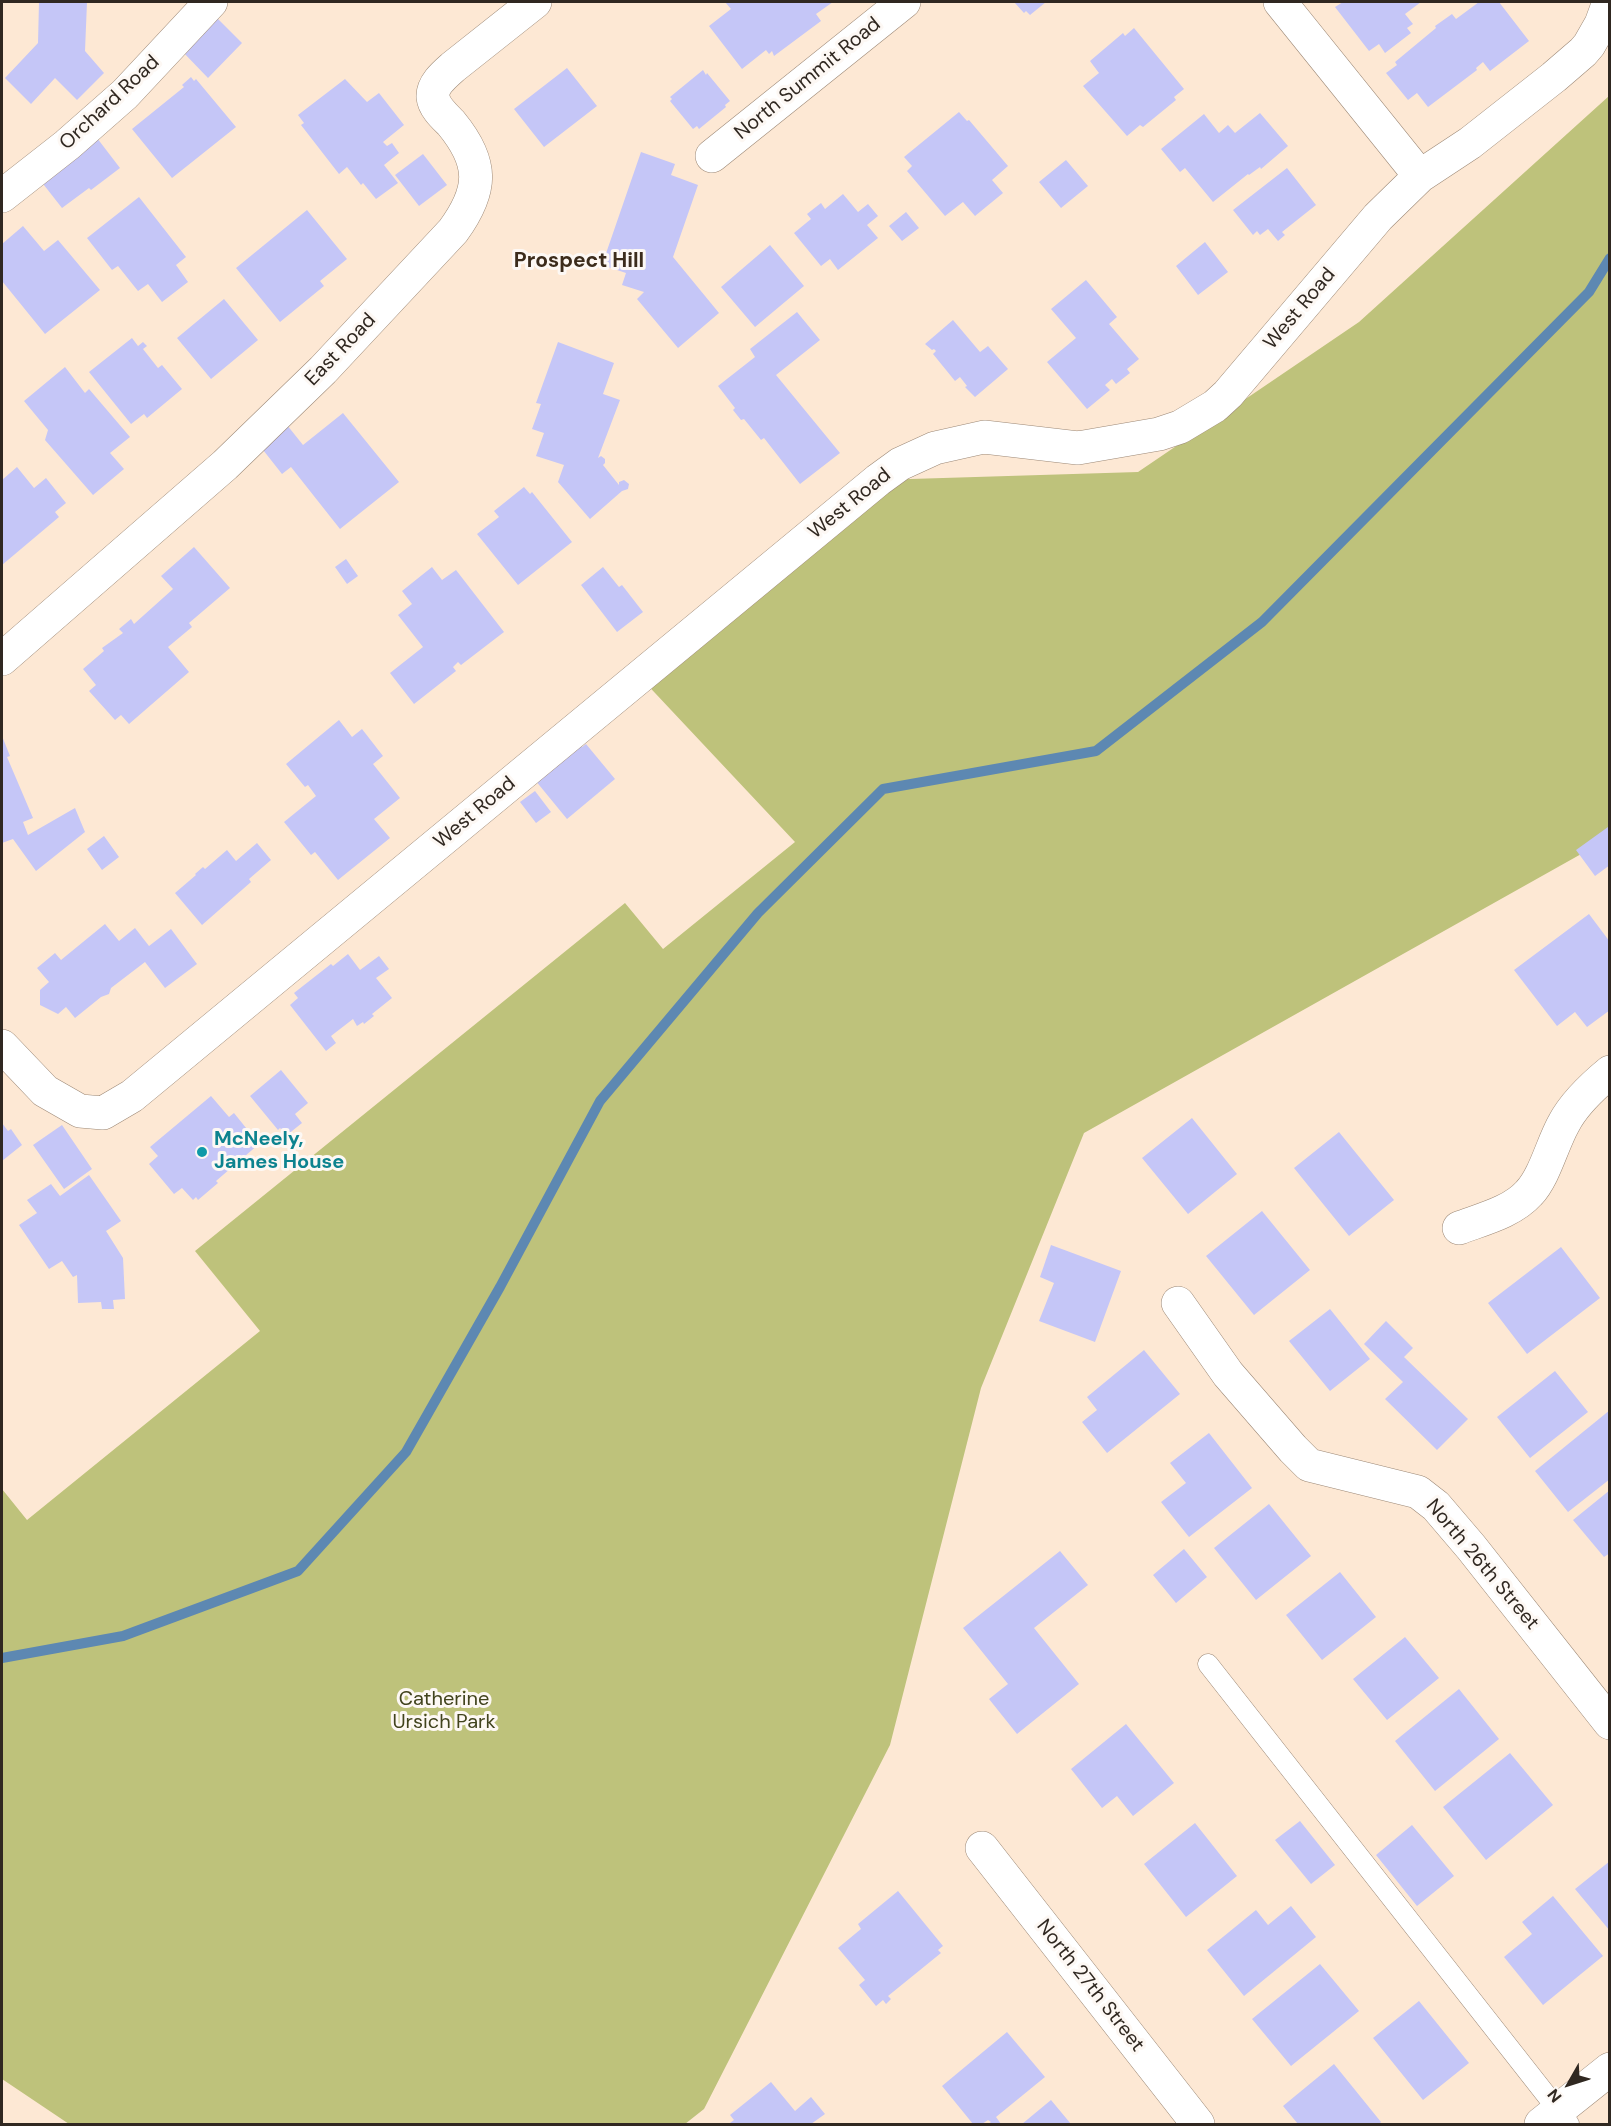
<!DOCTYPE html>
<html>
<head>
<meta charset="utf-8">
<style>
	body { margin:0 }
	#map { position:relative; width:1611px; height:2126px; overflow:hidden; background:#fde8d4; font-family:"DM Sans",sans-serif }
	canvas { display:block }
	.frame { position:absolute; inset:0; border:3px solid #302821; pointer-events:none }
	.north { position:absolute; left:1539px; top:2054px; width:60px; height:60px; -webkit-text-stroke:4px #fdf8f4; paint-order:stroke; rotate:231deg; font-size:16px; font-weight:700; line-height:24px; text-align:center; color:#302821 }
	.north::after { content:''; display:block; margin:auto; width:21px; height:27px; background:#302821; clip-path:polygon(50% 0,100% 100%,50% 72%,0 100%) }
</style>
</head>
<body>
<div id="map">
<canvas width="1611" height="2126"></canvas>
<div class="frame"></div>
<div class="north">N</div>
</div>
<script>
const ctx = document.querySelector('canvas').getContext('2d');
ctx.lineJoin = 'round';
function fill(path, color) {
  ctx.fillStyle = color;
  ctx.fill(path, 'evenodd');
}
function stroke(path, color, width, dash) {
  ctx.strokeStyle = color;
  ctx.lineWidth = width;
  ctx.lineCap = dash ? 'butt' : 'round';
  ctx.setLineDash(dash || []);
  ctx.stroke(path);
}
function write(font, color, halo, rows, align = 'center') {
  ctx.font = font + ' "DM Sans",sans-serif';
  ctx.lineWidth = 6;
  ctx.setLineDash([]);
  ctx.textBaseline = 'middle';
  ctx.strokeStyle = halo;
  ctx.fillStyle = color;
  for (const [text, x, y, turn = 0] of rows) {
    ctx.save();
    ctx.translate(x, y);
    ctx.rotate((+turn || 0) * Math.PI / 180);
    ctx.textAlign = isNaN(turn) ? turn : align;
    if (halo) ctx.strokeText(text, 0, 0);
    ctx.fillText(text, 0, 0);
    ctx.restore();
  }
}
fill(new Path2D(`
	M1609 96V835L1599 844 1084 1133 981 1388 890 1745 704 2109 685 2124H69L2 2079V1489L27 1520 260 1331 195 1251 625 903 663 949 795 842 640 677 878 480 1138 472 1359 322Z`), '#bec27b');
stroke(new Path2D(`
	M2 1658 123 1636 298 1571 406 1452 500 1287 600 1101 758 913 883 789 1096 751 1262 622 1589 292 1610 258`), '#5d88b2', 10);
fill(new Path2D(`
	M39 2H87L85 51 104 73 77 100 55 78 31 104 5 78 38 43Z
	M725 2H833L816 14 821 21 774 56 772 51 769 54 766 50 742 69 709 26 731 9Z
	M1014 2H1046L1030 15 1026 11 1024 13Z
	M1343 2H1421L1405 14 1413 24 1407 28 1411 33 1385 53 1379 44 1369 51 1335 7Z
	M1479 2H1499L1529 41 1490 71 1483 62 1476 68 1477 70 1428 107 1417 93 1408 100 1386 73 1397 65 1395 62 1436 28 1435 26 1452 14 1456 19Z
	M215 16 242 43 208 78 181 50Z
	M1134 28 1184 89 1174 97 1176 100 1143 127 1140 125 1127 136 1083 86 1099 73 1090 61 1123 33 1125 36Z
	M567 68 597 106 544 147 514 109Z
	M703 70 706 75 707 73 730 101 725 105 726 107 699 129 697 126 693 129 670 101 672 99 670 97Z
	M191 77 194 81 196 79 236 127 172 178 132 129 184 87 182 85Z
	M345 79 367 102 379 93 404 125 383 142 387 146 392 143 399 153 384 165 398 183 376 199 363 183 361 185 347 167 339 174 301 125 304 123 298 115Z
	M959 112 967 121 969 120 1008 166 992 180 1003 193 975 216 963 202 945 216 907 171 912 166 904 157Z
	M1260 113 1288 146 1261 169 1260 167 1249 175 1248 174 1213 202 1185 168 1180 172 1161 149 1204 114 1219 133 1228 125 1235 133Z
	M97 138 120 168 91 190 89 188 62 208 40 180Z
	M641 152 675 164 671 175 698 185 673 257 719 313 678 348 637 299 644 292 622 285 626 273 602 265Z
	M423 154 447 185 419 206 395 175Z
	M1066 160 1088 186 1061 208 1039 182Z
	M1287 168 1316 205 1282 232 1285 235 1278 241 1268 229 1260 235 1257 231 1253 235 1233 210Z
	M843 194 858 212 868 204 878 216 867 225 878 238 838 270 830 259 821 266 794 233 811 219 807 214 821 203 825 209Z
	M139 197 186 257 176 265 188 282 162 302 148 284 138 291 118 266 112 270 87 238Z
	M307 210 347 259 320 281 324 286 280 322 236 268Z
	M906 212 919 228 902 241 889 226Z
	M23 226 44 251 58 240 100 290 45 334 2 281V244Z
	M1205 242 1228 272 1198 295 1176 266Z
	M770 245 804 286 755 327 721 287Z
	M1086 280 1117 317 1109 324 1139 359 1127 369 1130 373 1116 384 1112 379 1105 385 1110 390 1087 409 1047 362 1076 338 1051 309Z
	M224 299 258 340 211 379 177 338Z
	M797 312 820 340 776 375 840 453 800 484 764 438 761 440 744 419 741 420 733 410 735 408 718 386 755 357 750 349Z
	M953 320 980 352 988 346 1008 369 975 397 965 387 967 386 960 377 955 381 933 354 936 351 934 349 932 350 925 344Z
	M132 338 138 346 143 342 147 346 143 349 158 368 162 365 182 389 147 418 144 414 131 424 89 372Z
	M558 342 614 363 603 394 620 400 598 458 601 456 605 459V463L603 465 619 485V482L624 480 629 484 628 489 622 491 590 519 558 482 564 465 536 456 544 433 532 429 541 404 536 403Z
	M65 367 85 393 89 389 130 437 110 453 124 469 93 495 45 440 48 430 24 401Z
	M343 413 399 482 340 529 291 467 282 474 256 441 283 420 303 445Z
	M17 467 34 488 46 478 66 503 55 512 59 517 2 565V480Z
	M524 487 530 494 532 492 572 542 518 585 477 534 499 517 494 511Z
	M194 547 230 588 189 623 192 627 168 647 189 672 129 724 121 715 115 720 89 691 96 685 83 669 104 651 102 648 123 633 119 629 131 619 134 624 173 589 161 576Z
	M346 559 358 576 347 584 335 567Z
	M432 567 442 580 456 570 504 632 461 665 458 662 453 667 456 671 414 704 390 673 423 647 398 615 412 604 402 591Z
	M603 567 619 587 622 585 643 612 617 632 581 585Z
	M339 720 352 737 362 729 383 756 373 764 400 798 374 819 390 838 338 880 315 852 311 855 284 822 316 796 308 785 305 787 286 764Z
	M2 736 10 756 7 757 33 818 23 822 28 835 75 808 85 832 36 871 13 839 2 843Z
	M575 739 582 747 586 744 615 779 567 819 535 780Z
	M535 791 551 812 536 823 520 802Z
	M1608 827 1610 865 1595 876 1576 850Z
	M104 836 119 857 102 870 87 849Z
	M257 843 271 860 249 879 251 882 202 925 175 893 196 875 195 874 203 867 205 869 227 850 236 861Z
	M1589 914 1610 942V1010L1587 1027 1575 1012 1557 1026 1514 970Z
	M105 924 119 941 135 928 149 946 171 929 197 964 165 988 145 962 111 988 109 994 101 997 75 1018 66 1007 58 1014 40 1005V990L49 982 37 968 55 953 61 960Z
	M348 954 360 970 379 956 389 969 376 978 392 998 372 1014 374 1016 364 1024 363 1022 357 1026 353 1019 331 1036 336 1043 326 1051 290 1005 298 998 294 993 331 964 333 966Z
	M281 1070 308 1103 295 1114 302 1123 287 1135 280 1128 278 1130 250 1096Z
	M211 1096 229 1117 234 1113 259 1144 216 1181 218 1183 198 1200 196 1197 193 1200 182 1188 174 1194 149 1164 158 1156 150 1147Z
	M1192 1118 1237 1174 1188 1214 1142 1158Z
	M2 1123 8 1131 11 1129 22 1145 2 1161Z
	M62 1125 92 1169 64 1189 33 1145Z
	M1339 1132 1394 1200 1349 1236 1294 1168Z
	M89 1175 121 1221 106 1231 123 1258 125 1299 113 1300 114 1309H102L101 1302 78 1303 77 1275 73 1277 62 1261 49 1269 19 1225 37 1213 27 1200 51 1184 60 1196Z
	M1262 1211 1310 1270 1254 1315 1206 1256Z
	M1051 1245 1121 1271 1095 1342 1039 1321 1054 1283 1040 1277Z
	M1561 1247 1600 1298 1527 1354 1488 1303Z
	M1330 1309 1370 1359 1330 1391 1289 1341Z
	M1386 1321 1413 1348 1404 1357 1468 1419 1437 1450 1385 1399 1403 1382 1364 1344Z
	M1144 1350 1180 1394 1107 1453 1082 1422 1097 1410 1087 1397Z
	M1555 1371 1588 1412 1530 1458 1497 1417Z
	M1610 1410V1479L1568 1512 1535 1471Z
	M1209 1433 1252 1488 1189 1537 1161 1502 1186 1483 1170 1463Z
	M1610 1490V1553L1604 1557 1573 1520Z
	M1269 1504 1311 1556 1256 1600 1214 1548Z
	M1184 1549 1207 1577 1176 1603 1153 1575Z
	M1060 1551 1088 1585 1034 1628 1079 1684 1017 1734 989 1699 1008 1684 963 1628Z
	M1340 1572 1376 1617 1322 1660 1286 1615Z
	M1405 1637 1439 1678 1387 1720 1353 1679Z
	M1459 1689 1499 1739 1435 1791 1395 1741Z
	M1126 1724 1174 1783 1133 1816 1117 1796 1102 1808 1071 1769Z
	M1510 1753 1553 1805 1486 1860 1443 1807Z
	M1300 1821 1335 1865 1311 1884 1275 1840Z
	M1195 1823 1237 1876 1186 1917 1144 1864Z
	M1412 1825 1454 1876 1417 1906 1376 1855Z
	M1610 1861V1931L1575 1889Z
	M898 1891 943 1946 938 1950 941 1953 888 1996 891 1999 886 2004 883 2000 876 2006 859 1985 865 1980 838 1948 861 1929 858 1924Z
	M1553 1896 1603 1956 1543 2005 1504 1957 1532 1934 1522 1922Z
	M1291 1906 1316 1937 1244 1996 1207 1950 1256 1910 1268 1925Z
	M1320 1964 1359 2011 1291 2066 1252 2019Z
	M1419 2001 1469 2063 1423 2100 1373 2038Z
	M1007 2032 1045 2077 996 2117 1001 2124H988L991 2122 988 2120 982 2124H973L942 2086Z
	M1334 2064 1381 2122 1379 2124H1298L1283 2106Z
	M771 2082 795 2111 811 2097 825 2114 811 2124H731L730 2123 734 2120 730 2115Z
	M1051 2100 1071 2124H1022Z`), '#c5c6f7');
const lane = new Path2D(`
	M1208 1664 1569 2124`);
const street = new Path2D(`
	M1280 2 1420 176
	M712 156 904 2
	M2 196 67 145 125 94 211 2
	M2 659 225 465 323 370 453 231C483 190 484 163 451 123 444 116 434 107 433 97 432 85 445 74 453 67L535 2
	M2 1046 45 1091 80 1111 103 1113 132 1096 878 480 900 464 935 448 984 437 1078 448 1159 434 1180 427 1215 406 1228 394 1378 217 1420 176 1470 143 1554 77 1583 52 1589 45 1601 24 1609 2
	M1459 1228C1483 1219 1512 1212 1529 1193 1545 1176 1552 1144 1564 1123 1574 1104 1593 1086 1610 1072
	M1178 1303 1228 1374 1293 1449 1309 1465 1418 1492 1436 1506 1471 1547 1610 1723
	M982 1848 1198 2124
	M1541 2124 1610 2069`);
stroke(lane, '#9c8876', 21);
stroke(street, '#9c8876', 34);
stroke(lane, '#fff', 20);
stroke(street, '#fff', 33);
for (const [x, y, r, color] of [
	[202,1152,6,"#0f9aa8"]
]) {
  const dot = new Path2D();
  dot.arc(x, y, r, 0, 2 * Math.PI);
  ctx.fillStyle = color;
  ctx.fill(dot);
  stroke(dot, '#fdf8f4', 2);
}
write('20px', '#302821', '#fdf8f4', [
	["North Summit Road",808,79,-39],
	["Orchard Road",110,103,-43],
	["West Road",1300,309,-50],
	["East Road",341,350,-46],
	["West Road",850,504,-39],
	["West Road",475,813,-40],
	["North 26th Street",1482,1565,50],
	["North 27th Street",1090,1986,52]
]);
write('bold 20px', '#0d838f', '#fdf8f4', [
	["McNeely,",214,1140],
	["James House",214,1163]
], 'left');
write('20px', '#41431d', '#fdf8f4', [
	["Catherine",444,1700],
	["Ursich Park",444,1723]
]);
write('bold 21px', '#3c2c1c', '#fdf8f4', [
	["Prospect Hill",579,261]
]);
</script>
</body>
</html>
